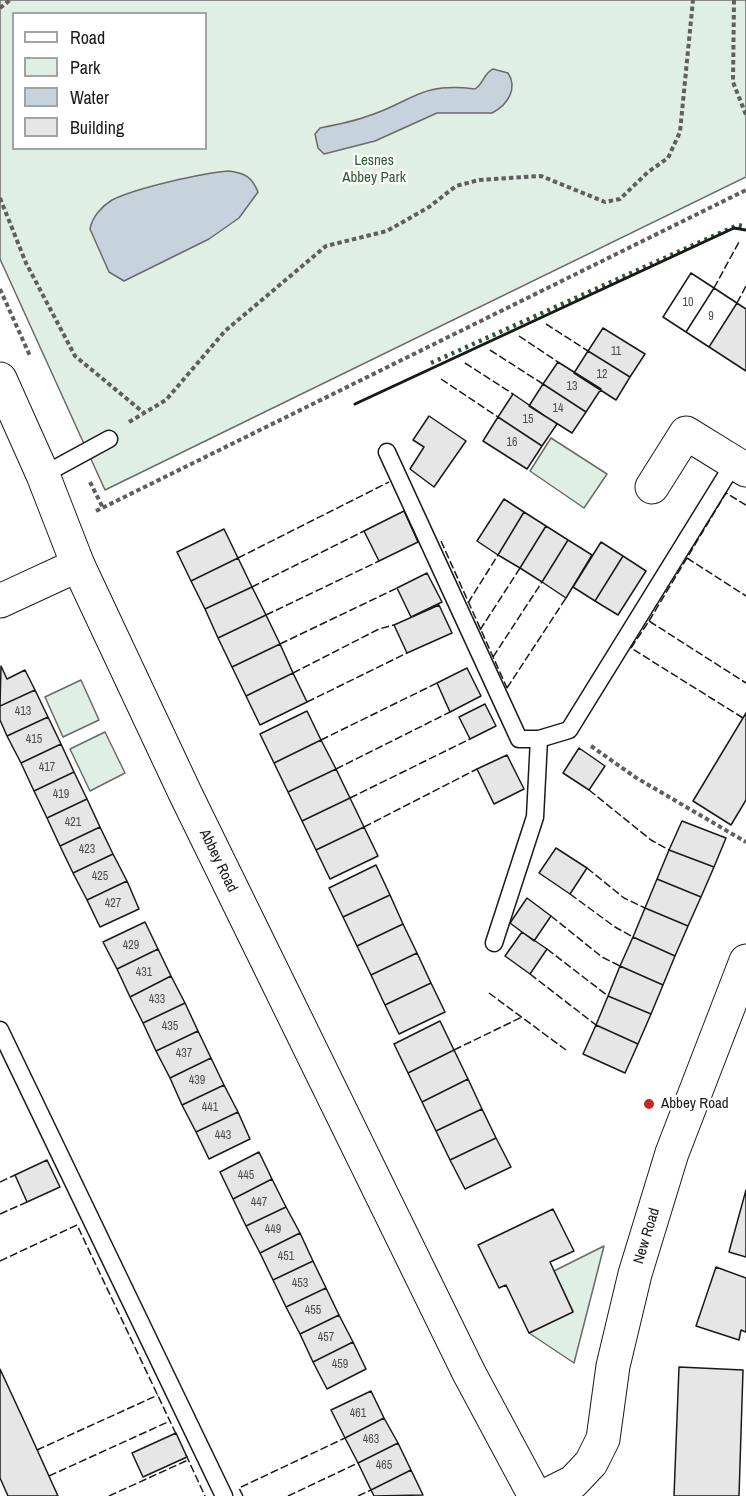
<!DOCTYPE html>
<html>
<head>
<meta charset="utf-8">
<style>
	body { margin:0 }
	#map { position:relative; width:746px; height:1496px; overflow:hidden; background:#fff; font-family:"Archivo Narrow",sans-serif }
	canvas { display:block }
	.legend { position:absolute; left:12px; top:12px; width:195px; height:138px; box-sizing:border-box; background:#fff; border:2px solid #a3a3a3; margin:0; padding:8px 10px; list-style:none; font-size:18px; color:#1a1a1a }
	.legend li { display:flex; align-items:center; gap:12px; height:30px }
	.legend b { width:30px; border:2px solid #a3a3a3 }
</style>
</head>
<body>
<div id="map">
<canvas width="746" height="1496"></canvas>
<ul class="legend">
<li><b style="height:8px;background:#fff"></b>Road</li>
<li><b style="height:16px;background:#e0efe3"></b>Park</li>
<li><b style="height:16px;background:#c6d2dc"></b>Water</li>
<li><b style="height:16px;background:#e6e6e6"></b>Building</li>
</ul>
</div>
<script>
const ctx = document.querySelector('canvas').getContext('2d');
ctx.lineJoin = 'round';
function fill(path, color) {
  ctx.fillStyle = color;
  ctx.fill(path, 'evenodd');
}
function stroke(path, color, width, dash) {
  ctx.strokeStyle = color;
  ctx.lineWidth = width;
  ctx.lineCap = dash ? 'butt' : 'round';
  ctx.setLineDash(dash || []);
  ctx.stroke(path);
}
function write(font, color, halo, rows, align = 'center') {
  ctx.font = font + ' "Archivo Narrow",sans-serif';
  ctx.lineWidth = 4.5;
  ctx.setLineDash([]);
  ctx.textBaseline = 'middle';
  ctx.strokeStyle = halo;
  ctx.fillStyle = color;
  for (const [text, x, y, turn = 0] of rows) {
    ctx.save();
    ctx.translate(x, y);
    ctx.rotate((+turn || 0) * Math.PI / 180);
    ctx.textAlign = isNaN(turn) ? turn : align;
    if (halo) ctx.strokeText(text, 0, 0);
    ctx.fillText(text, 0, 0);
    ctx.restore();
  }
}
const green = new Path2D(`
	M0 0H746V177L105 490 0 259ZM14 14H206V148H14Z
	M551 438 607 474 584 508 530 471Z
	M81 680 99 720 63 737 45 697Z
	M105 732 125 773 90 791 70 749Z
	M604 1246 574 1363 529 1333 573 1311 554 1271Z`);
fill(green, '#e0efe3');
stroke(green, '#6a6a6a', 1.5);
const water = new Path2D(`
	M493 69 508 73C518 88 508 105 492 113H437L375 141 324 154 318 148 315 134 320 128C335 125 351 122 365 117 414 102 417 82 475 89 484 83 483 74 493 69Z
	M229 171C245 173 252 177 258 192L239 218 209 239 124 281 109 272 90 229C92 217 102 206 112 200 136 188 202 173 229 171Z`);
fill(water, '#c6d2dc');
stroke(water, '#6a6a6a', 1.5);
const building = new Path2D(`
	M691 273 746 309V371L663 317Z
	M691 273 714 288 686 332 663 317Z
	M714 288 737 303 709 347 686 332Z
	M603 328 645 354 630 377 588 351Z
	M588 351 630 377 616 400 574 373Z
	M558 362 601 389 586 412 543 384Z
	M543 384 586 412 572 433 529 406Z
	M513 394 557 424 542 446 498 417Z
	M429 416 466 441 434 487 410 469 424 447 413 440Z
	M498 417 542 446 527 469 483 441Z
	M504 499 524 512 498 555 477 541Z
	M404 511 418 542 379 561 364 531Z
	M524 512 546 526 520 568 498 555Z
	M546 526 568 540 542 582 520 568Z
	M224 529 238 558 191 581 177 552Z
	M568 540 592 555 566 598 542 582Z
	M601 542 623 556 595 601 573 587Z
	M623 556 646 571 618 615 595 601Z
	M238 558 252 587 205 609 191 581Z
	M427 573 442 602 411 617 397 588Z
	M252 587 266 615 218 638 205 609Z
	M439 605 452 633 407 653 394 625Z
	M266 615 280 644 232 667 218 638Z
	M280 644 293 673 246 696 232 667Z
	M1 666 7 679 25 670 35 690 0 706Z
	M467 668 481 696 450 712 437 683Z
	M293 673 307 702 260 725 246 696Z
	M35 690 48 717 7 736 0 720V706Z
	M485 704 496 726 470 739 459 717Z
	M307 711 321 740 274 763 260 734Z
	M746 713V800L731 825 693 801Z
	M48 717 61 744 21 763 7 736Z
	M321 740 336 769 288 792 274 763Z
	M61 744 74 772 34 791 21 763Z
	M579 748 605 766 589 790 563 773Z
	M507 755 524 789 494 804 477 769Z
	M336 769 350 798 302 821 288 792Z
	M74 772 87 799 47 818 34 791Z
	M350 798 364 827 316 850 302 821Z
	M87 799 100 827 60 846 47 818Z
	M682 821 726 838 714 867 669 850Z
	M100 827 113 854 73 873 60 846Z
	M364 827 378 856 330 879 316 850Z
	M556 848 587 868 570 894 539 873Z
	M669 850 714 867 701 897 657 879Z
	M113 854 127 881 87 900 73 873Z
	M376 865 390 895 343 917 329 888Z
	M657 879 701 897 688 926 645 908Z
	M127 881 139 909 100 927 87 900Z
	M390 895 403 924 357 946 343 917Z
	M527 898 551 916 534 941 510 923Z
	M645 908 688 926 675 956 633 937Z
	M145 922 158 949 117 969 103 942Z
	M403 924 417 953 371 975 357 946Z
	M522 932 547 949 530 974 505 956Z
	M633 937 675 956 663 985 620 966Z
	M158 949 171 976 130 997 117 969Z
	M417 953 431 983 385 1005 371 975Z
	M620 966 663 985 651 1014 608 996Z
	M171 976 185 1003 143 1023 130 997Z
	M431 983 445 1012 399 1034 385 1005Z
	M608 996 651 1014 638 1044 596 1025Z
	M185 1003 198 1031 156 1051 143 1023Z
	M440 1021 454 1050 408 1073 394 1044Z
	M596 1025 638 1044 625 1073 583 1054Z
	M198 1031 211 1058 170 1078 156 1051Z
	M454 1050 468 1079 422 1102 408 1073Z
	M211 1058 224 1085 182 1105 170 1078Z
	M468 1079 482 1109 436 1131 422 1102Z
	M224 1085 238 1112 196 1132 182 1105Z
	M482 1109 496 1138 450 1160 436 1131Z
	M238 1112 250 1139 209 1159 196 1132Z
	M496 1138 511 1167 465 1189 450 1160Z
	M259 1152 272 1179 233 1199 220 1172Z
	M47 1160 60 1187 27 1202 15 1175Z
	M272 1179 286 1207 246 1226 233 1199Z
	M746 1190V1257L729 1252Z
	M286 1207 300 1233 260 1253 246 1226Z
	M553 1209 574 1251 550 1262 573 1312 529 1333 506 1285 499 1288 478 1245Z
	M300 1233 313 1261 273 1280 260 1253Z
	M313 1261 326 1288 286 1307 273 1280Z
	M716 1267 746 1278V1332L741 1330 739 1340 696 1326Z
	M326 1288 339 1315 300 1334 286 1307Z
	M339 1315 353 1342 313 1362 300 1334Z
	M353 1342 366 1369 327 1389 313 1362Z
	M679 1367 743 1370 739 1496H674Z
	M0 1369 25 1423 58 1496H8L0 1478Z
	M371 1391 384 1418 345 1438 331 1410Z
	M384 1418 398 1443 358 1463 345 1438Z
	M176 1433 187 1457 143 1477 132 1453Z
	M398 1443 411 1470 371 1490 358 1463Z
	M411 1470 423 1495 374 1496 371 1490Z`);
fill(building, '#e6e6e6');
stroke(building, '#1a1a1a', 1.5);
const lane = new Path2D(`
	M387 452 519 739H539L569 730 734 463
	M43 475 109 439
	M494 943 535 817 539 739
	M0 1030 224 1496`);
const street = new Path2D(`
	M652 487 686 433 746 470
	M0 601 78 565
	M545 1496 573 1482 591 1463 603 1439 613 1366 635 1274 672 1153 746 961`);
const secondary = new Path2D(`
	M0 379 43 475 78 565 186 795 469 1373 535 1496`);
stroke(lane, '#1a1a1a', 19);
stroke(street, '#1a1a1a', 35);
stroke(secondary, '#1a1a1a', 35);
stroke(new Path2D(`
	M734 0 733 82 746 115
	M0 8 10 0
	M0 198 26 263 75 356 144 413
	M0 289 30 356
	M129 422 166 400 225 331 326 246 387 231 429 207 456 186 479 180 541 176 605 202 620 199 648 172 668 158 680 132 693 0
	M90 482 103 508
	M96 511 746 190
	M591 746 635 777 746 842`), '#5f5f5f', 4, [4.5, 3]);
stroke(lane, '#fff', 16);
stroke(street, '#fff', 33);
stroke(secondary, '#fff', 33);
stroke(new Path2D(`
	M431 363 738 225 746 227`), '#2b5a34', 4.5, [3, 4.5]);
stroke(new Path2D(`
	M714 288 740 240
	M737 303 746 286
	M546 324 588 351
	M519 336 558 362
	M490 350 543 384
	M465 363 513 394
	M441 379 498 417
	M441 541 507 688
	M238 558 389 482
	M687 558 746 596
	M252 587 364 531
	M468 603 498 555
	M266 615 379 561
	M649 621 726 493 746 505
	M480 630 520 568
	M280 644 397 588
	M493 657 542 582
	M293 673 379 629 394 625
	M507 688 566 598
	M307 702 407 653
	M743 718 631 648 649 621 746 683
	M321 740 437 683
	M336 769 450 712
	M589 790 651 840 669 850
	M350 798 470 739
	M364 827 477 769
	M587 868 624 898 645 908
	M570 894 615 927 633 937
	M551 916 602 957 620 966
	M547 949 608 996
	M530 974 596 1025
	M489 993 566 1050
	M454 1050 522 1017
	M0 1182 15 1175
	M0 1214 27 1202
	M0 1261 77 1225 177 1436
	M37 1450 158 1395
	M186 1455 205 1496
	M49 1476 170 1421
	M109 1496 188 1460
	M243 1496 239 1488 345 1438
	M288 1496 358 1463
	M358 1496 371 1490`), '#1a1a1a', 1.5, [8, 3]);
stroke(new Path2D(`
	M355 404 734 228 746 230`), '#1a1a1a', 3);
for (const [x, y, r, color] of [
	[649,1104,6,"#c62828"]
]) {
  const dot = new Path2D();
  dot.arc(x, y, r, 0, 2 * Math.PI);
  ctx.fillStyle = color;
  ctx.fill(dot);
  stroke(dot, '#fff', 2);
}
write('12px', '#4d4d4d', null, [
	["10",688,303],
	["9",711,317],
	["11",616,352],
	["12",602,375],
	["13",572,387],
	["14",558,409],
	["15",528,420],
	["16",512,443],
	["413",23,712],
	["415",34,740],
	["417",47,768],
	["419",61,795],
	["421",73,823],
	["423",87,850],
	["425",100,877],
	["427",113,904],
	["429",131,946],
	["431",144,973],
	["433",157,1000],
	["435",170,1027],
	["437",184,1054],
	["439",197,1081],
	["441",210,1108],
	["443",223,1136],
	["445",246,1176],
	["447",259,1203],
	["449",273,1230],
	["451",286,1257],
	["453",300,1284],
	["455",313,1311],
	["457",326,1338],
	["459",340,1365],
	["461",358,1414],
	["463",371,1440],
	["465",384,1466]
]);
write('15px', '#2b5a34', '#fff', [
	["Lesnes",374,161],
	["Abbey Park",374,178]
]);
write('15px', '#1a1a1a', '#fff', [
	["Abbey Road",218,861,64],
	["New Road",647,1236,-73]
]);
write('15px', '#1a1a1a', '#fff', [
	["Abbey Road",661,1104]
], 'left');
</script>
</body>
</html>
